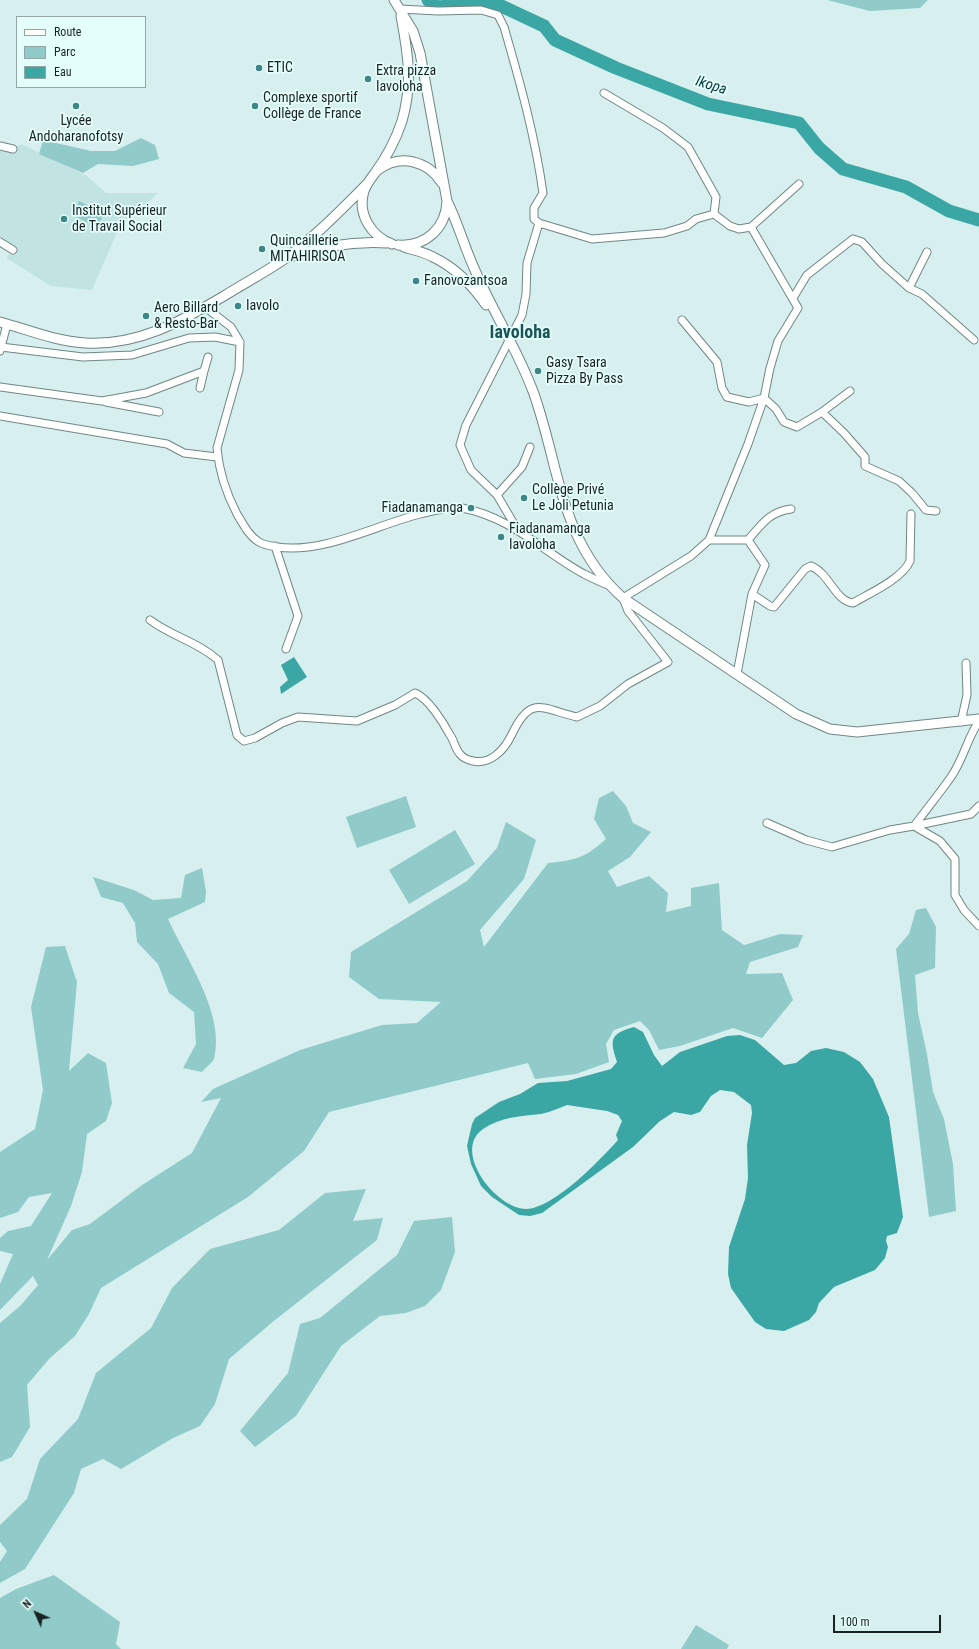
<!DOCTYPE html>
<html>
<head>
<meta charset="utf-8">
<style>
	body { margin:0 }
	#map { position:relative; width:979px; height:1649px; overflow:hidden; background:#d7f0ef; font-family:"Roboto Condensed",sans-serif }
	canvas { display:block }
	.legend { position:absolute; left:16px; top:16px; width:130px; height:72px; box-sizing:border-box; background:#e4fefc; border:1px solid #93a6a5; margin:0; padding:5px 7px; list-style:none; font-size:12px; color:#1a2323 }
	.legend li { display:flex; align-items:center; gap:8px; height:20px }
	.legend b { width:20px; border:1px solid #93a6a5 }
	.north { position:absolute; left:16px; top:1593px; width:40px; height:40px; -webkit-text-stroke:3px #e4fefc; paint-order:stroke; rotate:315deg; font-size:11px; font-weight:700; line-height:16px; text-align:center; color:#1a2323 }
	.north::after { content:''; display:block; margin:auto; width:14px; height:18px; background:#1a2323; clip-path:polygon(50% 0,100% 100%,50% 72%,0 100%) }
	.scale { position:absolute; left:833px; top:1615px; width:108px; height:18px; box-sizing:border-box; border:2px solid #1a2323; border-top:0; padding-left:5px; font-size:12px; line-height:14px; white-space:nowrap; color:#1a2323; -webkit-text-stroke:3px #e4fefc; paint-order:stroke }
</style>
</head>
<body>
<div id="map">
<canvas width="979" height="1649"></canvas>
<ul class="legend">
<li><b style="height:5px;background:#fff"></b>Route</li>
<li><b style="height:11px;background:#90cbc9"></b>Parc</li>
<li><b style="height:11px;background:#3ba7a5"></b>Eau</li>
</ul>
<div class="north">N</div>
<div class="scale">100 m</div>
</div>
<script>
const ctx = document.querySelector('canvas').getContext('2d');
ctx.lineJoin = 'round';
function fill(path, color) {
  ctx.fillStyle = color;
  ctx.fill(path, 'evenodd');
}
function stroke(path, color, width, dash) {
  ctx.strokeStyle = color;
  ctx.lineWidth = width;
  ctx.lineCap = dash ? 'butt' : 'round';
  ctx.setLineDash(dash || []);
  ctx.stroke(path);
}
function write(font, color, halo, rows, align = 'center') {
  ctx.font = font + ' "Roboto Condensed",sans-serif';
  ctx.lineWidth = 3.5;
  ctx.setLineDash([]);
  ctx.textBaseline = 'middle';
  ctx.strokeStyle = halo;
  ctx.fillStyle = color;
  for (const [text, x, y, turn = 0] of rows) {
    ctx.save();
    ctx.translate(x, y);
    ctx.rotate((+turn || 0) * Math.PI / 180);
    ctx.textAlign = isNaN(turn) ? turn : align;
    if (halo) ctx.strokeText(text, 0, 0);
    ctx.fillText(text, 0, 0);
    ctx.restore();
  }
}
fill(new Path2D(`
	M21 144 87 176 106 193H158L134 215 121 223 92 290 51 286 6 258 13 250 0 237V146L13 149Z`), '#c1e3e1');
fill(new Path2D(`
	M827 0H928L920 8 870 11Z
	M141 138 155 145 159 159 133 166 98 164 83 173 39 154 43 140 91 151H115Z
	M79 201 104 214 97 227 72 215Z
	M613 791 626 806 633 823 651 832 630 857 608 871 617 887 649 876 668 893 666 912 691 906V888L719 883 722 930 744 945 780 934 803 935 798 947 750 962 746 974 782 973 793 1000 762 1038 733 1028 680 1046 659 1050 649 1030 640 1021 614 1030 606 1044 609 1062 576 1074 535 1079 528 1063 329 1112 304 1151 248 1197 101 1288 89 1314 75 1336 49 1359 27 1385 30 1427 12 1457 0 1462V1323L21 1305 38 1285 33 1276 0 1310V1284L13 1254 0 1251V1238L8 1231 31 1226 52 1193 29 1197 18 1212 0 1218V1152L35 1129 43 1090 31 1007 46 947 65 946 77 982 69 1071 88 1053 106 1063 112 1103 106 1121 87 1134 82 1172 71 1206 47 1260 72 1230 90 1224 142 1185 192 1153 221 1098 201 1102 213 1089 300 1050 382 1025 417 1023 441 1002 379 999 349 977 351 952 467 881 497 848 506 822 536 840 524 879 480 930 484 947 548 863C576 860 585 858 606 839L594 819 599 798Z
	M406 796 416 827 357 848 346 817Z
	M455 830 475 864 409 904 389 870Z
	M202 868 206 891 205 902 168 919C185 957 226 1014 214 1059 212 1063 205 1068 202 1072L183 1068 196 1044 194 1012 169 993 158 964 137 942 135 923 123 903 101 897 93 877 134 890 153 900 181 898 185 875Z
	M926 908 936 927 935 968 915 975 918 1013 927 1054 933 1092 944 1119 953 1164 956 1211 929 1217 896 949 909 934 916 910Z
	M366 1189 353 1221 383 1218 377 1240 275 1320 229 1359 215 1404 200 1426 173 1438 121 1469 103 1459 81 1469 74 1493 25 1569 0 1583V1562L7 1551 0 1542V1525L27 1499 40 1459 78 1419 96 1373 151 1328 172 1288 210 1249 279 1230 325 1193Z
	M452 1217 455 1252 441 1290 425 1306 406 1313 380 1316 341 1346 296 1416 255 1447 240 1431 288 1373 300 1324 320 1318 397 1255 414 1221Z
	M54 1575 120 1622 116 1644 121 1649H0V1598L16 1589Z
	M696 1625 729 1645 727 1649H681Z`), '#90cbc9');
fill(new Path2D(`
	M294 657 307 677 281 694 280 687 288 680 281 665Z
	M634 1027 643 1032 654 1055 662 1066 680 1052 727 1036 740 1035 755 1040 784 1065 796 1063 811 1051 826 1048 844 1052 860 1062 873 1079 889 1117 903 1217 897 1233 887 1236 886 1241 888 1247 885 1258 875 1270 834 1287 819 1303 816 1312 809 1320 784 1331 766 1329 755 1322 731 1288 728 1274 729 1247 745 1199 748 1178 747 1145 752 1113 751 1105 734 1092 720 1090 711 1096 700 1112 691 1115 674 1112 660 1121 633 1147 542 1213 530 1216 519 1215 492 1197 481 1186 471 1164 467 1146 472 1124 475 1118 499 1102 520 1094 538 1083 567 1081 611 1069 617 1062C610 1040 609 1034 634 1027ZM567 1105 607 1111 618 1115 622 1121 616 1135 618 1140C599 1161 555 1207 527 1209 497 1210 451 1151 483 1129 500 1117 522 1116 541 1114 550 1112 559 1108 567 1105Z`), '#3ba7a5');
stroke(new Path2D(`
	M428 0 437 7 495 3 544 26 555 40 616 68 708 104 799 123 819 148 843 169 906 187 949 211 979 220`), '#3ba7a5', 13);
const minor = new Path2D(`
	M400 9 438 11 481 10 498 15 504 27C520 82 535 136 543 193L534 208V219L539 223
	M604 93 663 128 688 147 716 197 714 214
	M0 146 13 149
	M0 242 13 250
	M909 288 927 252
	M793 298 807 275 853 239 862 242 882 264 909 288 922 294 974 340
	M205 307 231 327 240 342 239 370 217 448C219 472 226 493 237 514 243 524 249 536 259 542 264 545 271 546 277 547 323 554 376 525 420 514 433 511 449 506 462 508 511 517 542 551 584 574 592 578 600 582 608 585
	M682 320 717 362 722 388 727 397 749 402 764 398 776 409 784 422 797 427 822 412 844 433 865 457V466L899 481 912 493 926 510 936 511
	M1 347 83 357 132 355 189 338 215 337 240 342
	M0 351 7 324
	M204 371 208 357
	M0 387 102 401 146 393 204 371 200 388
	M106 402 159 412
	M822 412 850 391
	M0 416 167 444 184 453 217 457
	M497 495 522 467 530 447
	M517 529 497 495 471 470 460 445 466 425 522 315 526 294 527 263 539 223 592 239 664 233 687 226 696 219 714 214 730 226 739 229 751 227 799 184
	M709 540H748C762 524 769 512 791 509
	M275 546 298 616 286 649
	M752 594 770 606 774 607 805 569 811 566C830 574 835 601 853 603 870 593 902 579 910 561L911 514
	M150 620C171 636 198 642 218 660L237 735 244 741 255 738 282 723 298 717 357 721 395 705 415 693C428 698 443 722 450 735 454 740 455 749 460 754 463 758 468 760 473 761 491 765 505 749 512 734 531 694 542 709 577 717L600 706 628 684 668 662 628 611 623 598 691 556 709 540 748 444 764 398 770 368 778 341 798 308 751 227
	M737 674 752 594 765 565 748 540
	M961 722 967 695 966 663
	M767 823 806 840 832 847 890 830 914 826 940 841 955 859V895L964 910 979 926
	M914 826C926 810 939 794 951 777 963 760 967 739 979 721
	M914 826 971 814 979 806`);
const major = new Path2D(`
	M394 0 413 31 420 53 447 201C446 228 426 247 398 245
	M378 170C400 153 428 161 442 183
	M447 201C458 223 464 246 474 268 492 310 518 350 534 394 560 468 560 542 623 598L796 714 830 729 857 732 979 719
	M392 244C371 236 357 214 364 191 367 183 371 178 375 173 386 158 396 139 402 121 413 83 408 54 401 16
	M404 247C413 250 424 252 433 257 454 267 473 286 486 305
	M290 257C322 246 353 241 387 243
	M0 322C29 330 55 341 85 343 138 346 180 322 224 296 243 284 264 273 283 260 314 238 340 211 367 184`);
stroke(minor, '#6f8685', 9);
stroke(major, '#6f8685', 11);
stroke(minor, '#fff', 7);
stroke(major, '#fff', 9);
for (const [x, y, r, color] of [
	[259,68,4,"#3e8685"],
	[368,79,4,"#3e8685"],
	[76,106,4,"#3e8685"],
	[255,106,4,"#3e8685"],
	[64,219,4,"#3e8685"],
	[262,249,4,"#3e8685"],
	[416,281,4,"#3e8685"],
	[238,306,4,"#3e8685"],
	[146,316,4,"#3e8685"],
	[538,371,4,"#3e8685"],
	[524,498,4,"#3e8685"],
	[471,508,4,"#3e8685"],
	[501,537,4,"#3e8685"]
]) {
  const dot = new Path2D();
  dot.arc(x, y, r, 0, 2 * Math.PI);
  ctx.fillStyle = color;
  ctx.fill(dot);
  stroke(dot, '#e4fefc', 1.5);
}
write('14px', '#1a2323', '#e4fefc', [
	["ETIC",267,68],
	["Extra pizza",376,71],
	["Iavoloha",376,87],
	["Complexe sportif",263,98],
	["Collège de France",263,114],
	["Lycée",76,121,"center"],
	["Andoharanofotsy",76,137,"center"],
	["Institut Supérieur",72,211],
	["de Travail Social",72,227],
	["Quincaillerie",270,241],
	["MITAHIRISOA",270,257],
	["Fanovozantsoa",424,281],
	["Iavolo",246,306],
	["Aero Billard",154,308],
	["& Resto-Bar",154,324],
	["Gasy Tsara",546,363],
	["Pizza By Pass",546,379],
	["Collège Privé",532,490],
	["Le Joli Petunia",532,506],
	["Fiadanamanga",463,508,"right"],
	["Fiadanamanga",509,529],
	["Iavoloha",509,545]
], 'left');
write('italic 15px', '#083b3b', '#e4fefc', [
	["Ikopa",711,86,17]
]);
write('bold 18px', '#195554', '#e4fefc', [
	["Iavoloha",520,333]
]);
</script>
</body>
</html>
